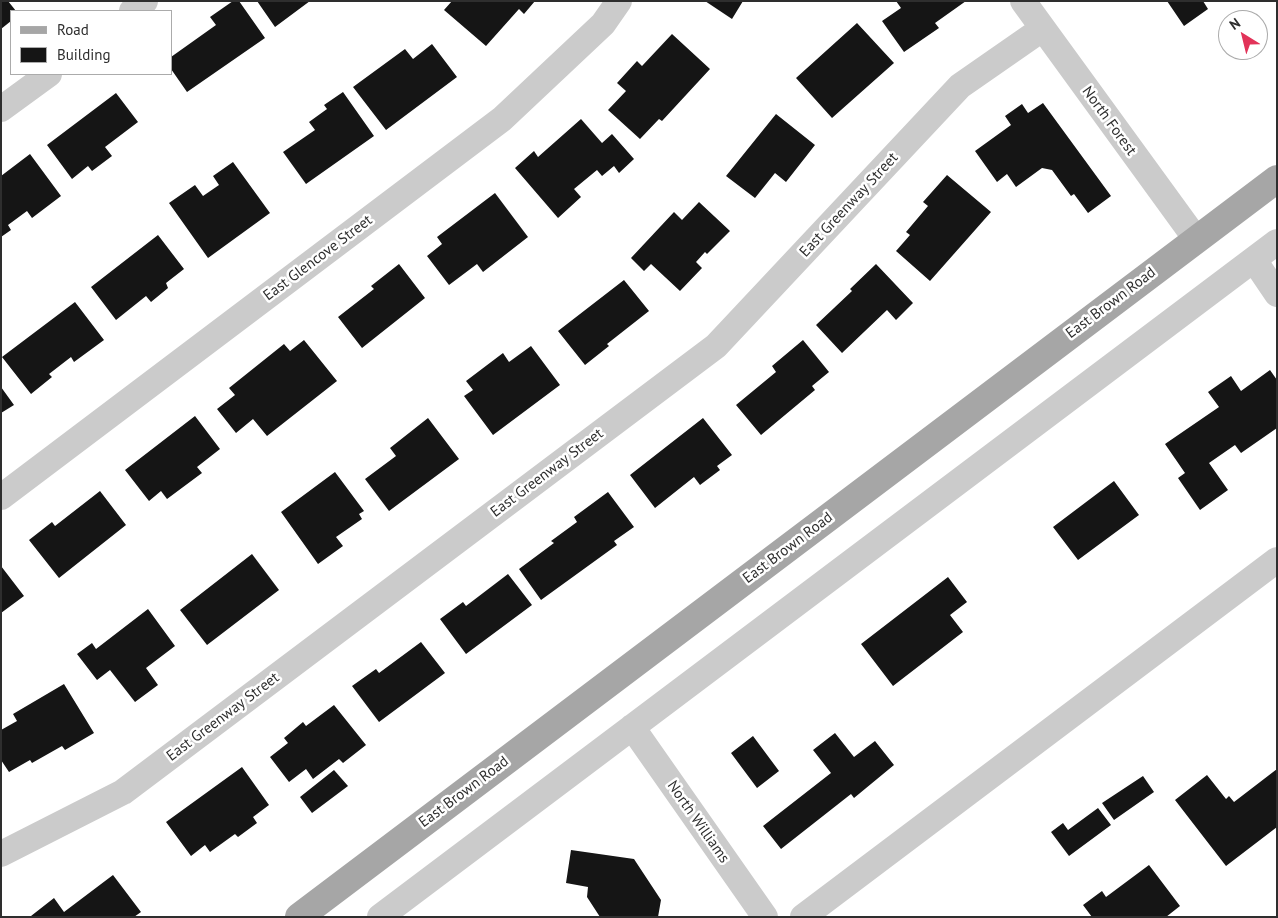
<!DOCTYPE html>
<html>
<head>
<meta charset="utf-8">
<style>
	body { margin:0 }
	#map { position:relative; width:1278px; height:918px; overflow:hidden; background:#fff; font-family:"PT Sans",sans-serif }
	canvas { display:block }
	.frame { position:absolute; inset:0; border:2px solid #2e2e2e; pointer-events:none }
	.legend { position:absolute; left:10px; top:10px; width:162px; height:65px; box-sizing:border-box; background:#fff; border:1px solid #ababab; margin:0; padding:6px 9px; list-style:none; font-size:15px; color:#2e2e2e }
	.legend li { display:flex; align-items:center; gap:10px; height:25px }
	.legend b { width:25px; border:1px solid #ababab }
	.north { position:absolute; left:1218px; top:10px; width:50px; height:50px; box-sizing:border-box; background:#fff; border:1px solid #ababab; border-radius:50%; rotate:324deg; font-size:14px; font-weight:700; line-height:20px; text-align:center; color:#2e2e2e }
	.north::after { content:''; display:block; margin:auto; width:18px; height:22px; background:#e23359; clip-path:polygon(50% 0,100% 100%,50% 72%,0 100%) }
</style>
</head>
<body>
<div id="map">
<canvas width="1278" height="918"></canvas>
<div class="frame"></div>
<ul class="legend">
<li><b style="height:6px;background:#a6a6a6"></b>Road</li>
<li><b style="height:14px;background:#151515"></b>Building</li>
</ul>
<div class="north">N</div>
</div>
<script>
const ctx = document.querySelector('canvas').getContext('2d');
ctx.lineJoin = 'round';
function fill(path, color) {
  ctx.fillStyle = color;
  ctx.fill(path, 'evenodd');
}
function stroke(path, color, width, dash) {
  ctx.strokeStyle = color;
  ctx.lineWidth = width;
  ctx.lineCap = dash ? 'butt' : 'round';
  ctx.setLineDash(dash || []);
  ctx.stroke(path);
}
function write(font, color, halo, rows, align = 'center') {
  ctx.font = font + ' "PT Sans",sans-serif';
  ctx.lineWidth = 5;
  ctx.setLineDash([]);
  ctx.textBaseline = 'middle';
  ctx.strokeStyle = halo;
  ctx.fillStyle = color;
  for (const [text, x, y, turn = 0] of rows) {
    ctx.save();
    ctx.translate(x, y);
    ctx.rotate((+turn || 0) * Math.PI / 180);
    ctx.textAlign = isNaN(turn) ? turn : align;
    if (halo) ctx.strokeText(text, 0, 0);
    ctx.fillText(text, 0, 0);
    ctx.restore();
  }
}
fill(new Path2D(`
	M1 1H8L16 11H11V21L1 29Z
	M233 1H239L265 38 187 92 171 69V57L216 25 210 17Z
	M257 1H310L275 27Z
	M452 1H535L524 14 519 9 486 46 444 10Z
	M705 1H743L732 19Z
	M896 1H966L935 23 939 28 904 52 882 21 901 8Z
	M1167 1H1203L1208 9 1184 26Z
	M857 23 894 63 832 118 796 78Z
	M672 34 710 69 662 121 659 119 640 139 608 110 626 91 617 83 637 61 642 66Z
	M432 44 457 77 386 130 353 87 405 49 413 59Z
	M343 92 374 136 306 184 283 152 315 130 309 122 327 109 324 105Z
	M116 93 138 122 105 147 112 156 92 171 88 166 72 179 47 145Z
	M1043 103 1111 196 1088 213 1074 194 1071 196 1052 170 1042 168 1016 187 1007 174 997 182 975 151 1011 125 1005 116 1022 104 1028 113Z
	M776 114 815 145 786 182 775 173 755 198 726 176Z
	M581 119 602 143 612 134 634 159 619 173 614 166 602 176 597 170 574 189 581 197 558 218 515 168 534 151 538 157Z
	M30 154 61 196 32 218 27 211 8 225 11 230 1 237V176Z
	M233 162 270 213 208 258 169 203 195 185 203 196 219 185 213 176Z
	M947 175 991 212 930 281 896 251 910 235 906 232 928 206 923 202Z
	M495 193 528 237 483 272 477 264 449 285 427 256 442 244 437 237Z
	M699 202 730 231 707 254 705 252 696 262 702 268 680 291 651 264 644 271 631 258 674 212 682 220Z
	M158 235 184 269 166 283 168 288 151 302 146 296 116 320 91 287Z
	M399 264 425 298 362 348 338 317 374 289 371 286Z
	M876 264 913 303 896 320 887 310 842 353 816 325 852 291 850 289Z
	M624 280 649 311 607 344 609 346 585 365 558 331Z
	M75 302 104 340 74 362 71 357 49 374 52 377 31 394 2 357Z
	M304 340 337 381 267 436 253 419 236 433 217 409 235 395 229 388 284 344 290 351Z
	M803 340 829 372 812 386 815 390 761 435 736 405 776 372 772 366Z
	M531 346 560 385 493 435 464 396 473 390 466 381 503 353 509 362Z
	M1270 370 1277 380V428L1241 453 1235 445 1209 463 1228 490 1200 510 1178 478 1185 473 1165 444 1219 407 1208 392 1231 376 1241 391Z
	M1 387 14 405 1 413Z
	M195 416 220 449 197 467 202 473 167 499 161 491 149 501 125 470Z
	M428 418 459 459 389 511 365 479 396 456 390 448Z
	M703 418 732 455 717 466 720 470 700 485 694 477 655 508 630 475Z
	M335 472 364 511 359 514 362 519 336 537 343 546 318 564 281 512Z
	M1114 481 1139 515 1078 560 1053 527Z
	M100 491 126 525 59 578 29 540 52 522 55 526Z
	M608 492 634 527 614 541 617 545 541 600 519 569 554 543 551 541 577 522 574 517Z
	M252 554 279 590 207 645 180 610Z
	M1 566 24 596 1 613Z
	M508 574 532 605 466 654 440 619 463 602 466 606Z
	M948 577 967 602 950 615 963 632 893 686 861 644Z
	M148 609 175 646 146 668 158 685 135 702 110 670 97 680 77 654 92 643 96 649Z
	M421 642 445 673 379 722 352 686 376 669 379 673Z
	M64 684 94 733 65 750 62 746 32 763 30 760 9 772 1 760V730L17 721 13 714Z
	M334 705 366 745 343 763 339 759 313 779 306 769 289 782 270 757 288 743 284 738 303 722 306 726Z
	M835 733 854 757 875 741 894 765 854 798 851 794 781 849 763 826 831 773 813 750Z
	M753 736 779 771 757 788 731 753Z
	M242 767 269 805 253 817 257 823 238 837 235 834 210 852 205 845 191 856 166 822Z
	M1277 769V827L1226 866 1175 800 1207 775 1226 799 1229 796 1234 802Z
	M334 770 348 786 312 813 300 797Z
	M1143 776 1154 792 1114 820 1102 803Z
	M1098 808 1111 825 1069 856 1051 832 1063 823 1068 830Z
	M571 850 634 859 661 900 658 917H600L587 897 588 887 566 883Z
	M1149 865 1180 906 1166 917H1092L1083 905 1102 891 1106 897Z
	M113 875 141 912 134 917 31 916 54 898 64 912Z`), '#151515');
stroke(new Path2D(`
	M1023 1 1196 239
	M132 11 145 1
	M1 109 49 74
	M1254 260 1277 294
	M1 497 502 119 603 24 619 1
	M632 727 765 917
	M1 854 123 792 716 346 960 86 1042 29
	M380 917 1277 242
	M803 917 1277 560`), '#cbcbcb', 26);
stroke(new Path2D(`
	M299 917 1277 179`), '#a6a6a6', 28);
write('15px', '#2e2e2e', '#fff', [
	["North Forest",1109,121,54],
	["East Greenway Street",849,205,-47],
	["East Glencove Street",318,258,-37],
	["East Brown Road",1111,303,-37],
	["East Greenway Street",547,473,-37],
	["East Brown Road",788,548,-37],
	["East Greenway Street",223,717,-37],
	["East Brown Road",464,792,-37],
	["North Williams",698,822,55]
]);
</script>
</body>
</html>
